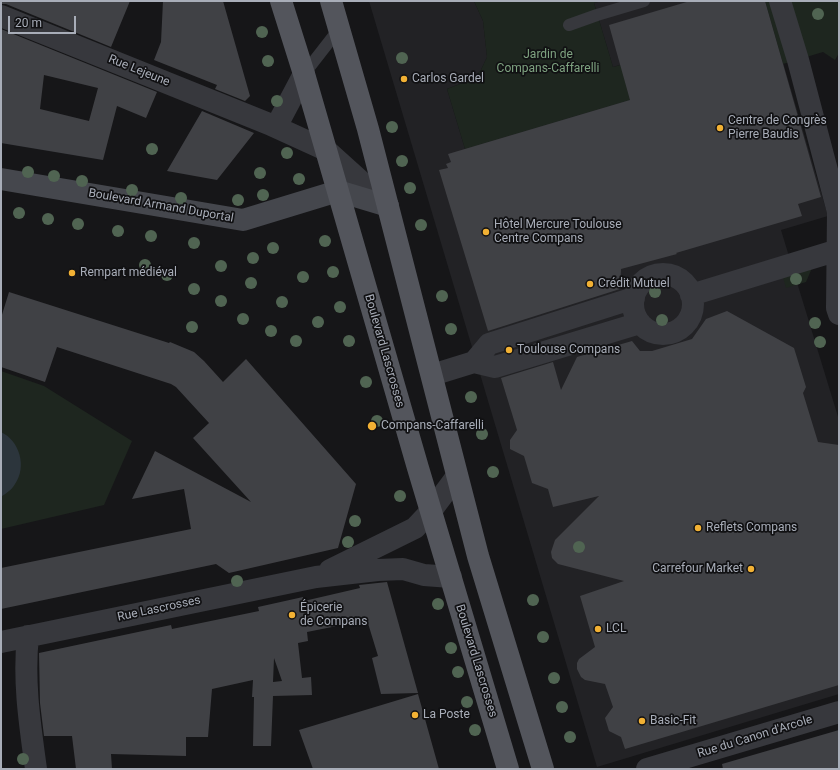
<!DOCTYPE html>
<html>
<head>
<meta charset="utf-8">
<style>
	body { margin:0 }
	#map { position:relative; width:840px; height:770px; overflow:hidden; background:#161618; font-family:Roboto,sans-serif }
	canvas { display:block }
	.frame { position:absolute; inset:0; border:2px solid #a8adb8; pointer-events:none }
	.scale { position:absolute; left:8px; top:16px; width:68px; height:18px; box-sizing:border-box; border:2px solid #a8adb8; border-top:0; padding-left:5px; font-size:12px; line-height:14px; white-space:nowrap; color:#a8adb8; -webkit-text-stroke:3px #111113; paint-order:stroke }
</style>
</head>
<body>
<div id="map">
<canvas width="840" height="770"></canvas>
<div class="frame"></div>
<div class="scale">20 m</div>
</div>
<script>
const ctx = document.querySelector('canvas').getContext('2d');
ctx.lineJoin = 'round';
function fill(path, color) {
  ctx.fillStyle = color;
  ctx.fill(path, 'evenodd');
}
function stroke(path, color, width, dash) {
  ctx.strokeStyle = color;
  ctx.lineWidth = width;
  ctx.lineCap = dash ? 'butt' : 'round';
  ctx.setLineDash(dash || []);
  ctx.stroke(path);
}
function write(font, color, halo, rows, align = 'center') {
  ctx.font = font + ' Roboto,sans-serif';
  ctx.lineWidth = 3.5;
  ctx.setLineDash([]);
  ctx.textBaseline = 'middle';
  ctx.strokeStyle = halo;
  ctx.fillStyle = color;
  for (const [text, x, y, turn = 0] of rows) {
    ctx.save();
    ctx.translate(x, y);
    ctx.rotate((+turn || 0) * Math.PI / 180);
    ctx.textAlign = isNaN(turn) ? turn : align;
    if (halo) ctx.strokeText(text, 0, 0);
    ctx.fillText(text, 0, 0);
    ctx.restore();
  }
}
fill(new Path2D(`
	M369 1H474L483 21 487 57 481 70 473 79 447 89 465 149 620 65 613 67 594 3 601 1H765L828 216 781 230 839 420V694L597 767Z`), '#222225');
fill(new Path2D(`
	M474 1H601L594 3 613 67 621 65 630 100 465 149 447 89 473 79 481 70 487 57 483 21Z
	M765 1H839V53L835 60 823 52 783 64Z
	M812 268 806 282 786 288 783 277Z
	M1 371 44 386 132 441 104 505 1 529Z`), '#1e261f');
fill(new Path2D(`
	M1 432C20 441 27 467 15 484 12 490 6 493 1 497Z`), '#2c353c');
fill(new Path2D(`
	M1 1H130L111 47 6 4H1Z
	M163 1H223L250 96 245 101 215 89 217 85 154 60 161 42Z
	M690 1H765L821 197 798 204 802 216 676 253 677 254 621 269 620 289 488 331 439 170 448 168 446 164 451 162 448 154 630 100 609 25Z
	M1 29 157 92 146 118 117 106 103 160 1 143ZM44 75 98 88 89 121 40 109Z
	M202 111 254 133 217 180 167 171Z
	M9 292 169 343 170 342 194 352 204 361 223 382 246 359 356 484 338 548 229 573 216 564 1 609V568L191 529 184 489 132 499 155 451 251 502 193 438 209 423 176 387 171 384 57 347 45 382 1 367V318Z
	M727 311 794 348 806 387 803 393 818 442 839 445V685L625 749 621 737 609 731 605 718 613 707 605 684 585 680 581 677 577 669V663L579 659 595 647 580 596 624 581 558 564 552 558 551 552 555 540 599 496 553 507 548 489 532 483 524 456 510 449V440L517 430 501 378 553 362 561 390 577 357 632 341 640 351H652L692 339 706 319Z
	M387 582 418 693 381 694 372 658 378 656 367 620 307 632 308 641 298 643 302 678 311 677 312 695 273 696 271 746H253L254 697H252L253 680 212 689 208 737H186V756L111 754 112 769H76L72 736H44L40 703 39 653 171 625 172 629 259 611 258 607 303 597 304 601 360 588 359 585ZM274 658 282 681 273 682Z
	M418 694 439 769H313L299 730Z
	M839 730V769H723L722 764Z`), '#404145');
stroke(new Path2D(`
	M569 25 597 15 644 1
	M304 74 339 29`), '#37383d', 12);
stroke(new Path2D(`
	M780 1 798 60 838 212 837 308 839 314
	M1 16 269 124 326 150 388 206
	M276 127 304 74
	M633 304a30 30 0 1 1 60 0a30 30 0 1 1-60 0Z
	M691 295 838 250
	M474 362 489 344 634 298
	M432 375 474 362 495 367 640 323
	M330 570 415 528 431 511 457 476
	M28 636C23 681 30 725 36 769
	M1 642 316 577 378 570 403 569 424 575 451 577
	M647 769 839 712`), '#37383d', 22);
stroke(new Path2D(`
	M1 179 243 220 338 191 388 206`), '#45474d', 22);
stroke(new Path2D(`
	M281 1 304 74 418 468 508 769
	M331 1 368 129 478 556 543 769`), '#53555c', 22);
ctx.fillStyle = '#506452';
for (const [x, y] of [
	[818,14],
	[262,32],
	[402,58],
	[268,61],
	[277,101],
	[392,127],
	[152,149],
	[287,153],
	[402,161],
	[28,172],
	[260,173],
	[54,176],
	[299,179],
	[82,181],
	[410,188],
	[132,190],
	[263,195],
	[181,198],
	[238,200],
	[19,213],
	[48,219],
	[78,224],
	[421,225],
	[118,231],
	[151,236],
	[325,241],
	[194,243],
	[273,248],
	[253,258],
	[145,265],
	[221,266],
	[333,272],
	[167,275],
	[303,277],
	[796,279],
	[251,283],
	[194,289],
	[655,292],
	[442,296],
	[221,301],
	[282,302],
	[340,307],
	[243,319],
	[662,320],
	[318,322],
	[815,323],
	[192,327],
	[451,329],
	[271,331],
	[296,341],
	[349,341],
	[820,342],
	[366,382],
	[471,397],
	[377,421],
	[482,434],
	[493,472],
	[400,496],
	[355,521],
	[348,542],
	[579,547],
	[237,581],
	[533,600],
	[438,604],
	[543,637],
	[451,648],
	[458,672],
	[554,678],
	[467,702],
	[562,707],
	[475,730],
	[570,737],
	[23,759]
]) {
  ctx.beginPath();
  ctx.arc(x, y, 6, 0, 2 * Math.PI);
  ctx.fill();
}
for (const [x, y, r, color] of [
	[404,79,4,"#f2b134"],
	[720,128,4,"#f2b134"],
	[486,232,4,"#f2b134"],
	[72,273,4,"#f2b134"],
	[590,284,4,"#f2b134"],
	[509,350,4,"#f2b134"],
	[372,426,5,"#f2b134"],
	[698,528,4,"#f2b134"],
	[751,569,4,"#f2b134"],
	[292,615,4,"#f2b134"],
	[598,629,4,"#f2b134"],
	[415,715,4,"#f2b134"],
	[642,721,4,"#f2b134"]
]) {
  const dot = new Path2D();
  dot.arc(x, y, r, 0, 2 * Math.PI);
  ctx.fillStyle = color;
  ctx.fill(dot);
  stroke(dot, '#111113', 1.5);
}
write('12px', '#7fa381', '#111113', [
	["Jardin de",548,55],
	["Compans-Caffarelli",548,69]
]);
write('12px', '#a8adb8', '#111113', [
	["Rue Lejeune",139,71,22],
	["Boulevard Armand Duportal",161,206,10],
	["Boulevard Lascrosses",384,351,74],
	["Rue Lascrosses",159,609,-12],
	["Boulevard Lascrosses",476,661,73],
	["Rue du Canon d'Arcole",755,737,-17]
]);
write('12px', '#a8adb8', '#111113', [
	["Carlos Gardel",412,79],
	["Centre de Congrès",728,121],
	["Pierre Baudis",728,135],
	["Hôtel Mercure Toulouse",494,225],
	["Centre Compans",494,239],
	["Rempart médiéval",80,273],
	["Crédit Mutuel",598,284],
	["Toulouse Compans",517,350],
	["Compans-Caffarelli",381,426],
	["Reflets Compans",706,528],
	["Carrefour Market",743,569,"right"],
	["Épicerie",300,608],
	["de Compans",300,622],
	["LCL",606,629],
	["La Poste",423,715],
	["Basic-Fit",650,721]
], 'left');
</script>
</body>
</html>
